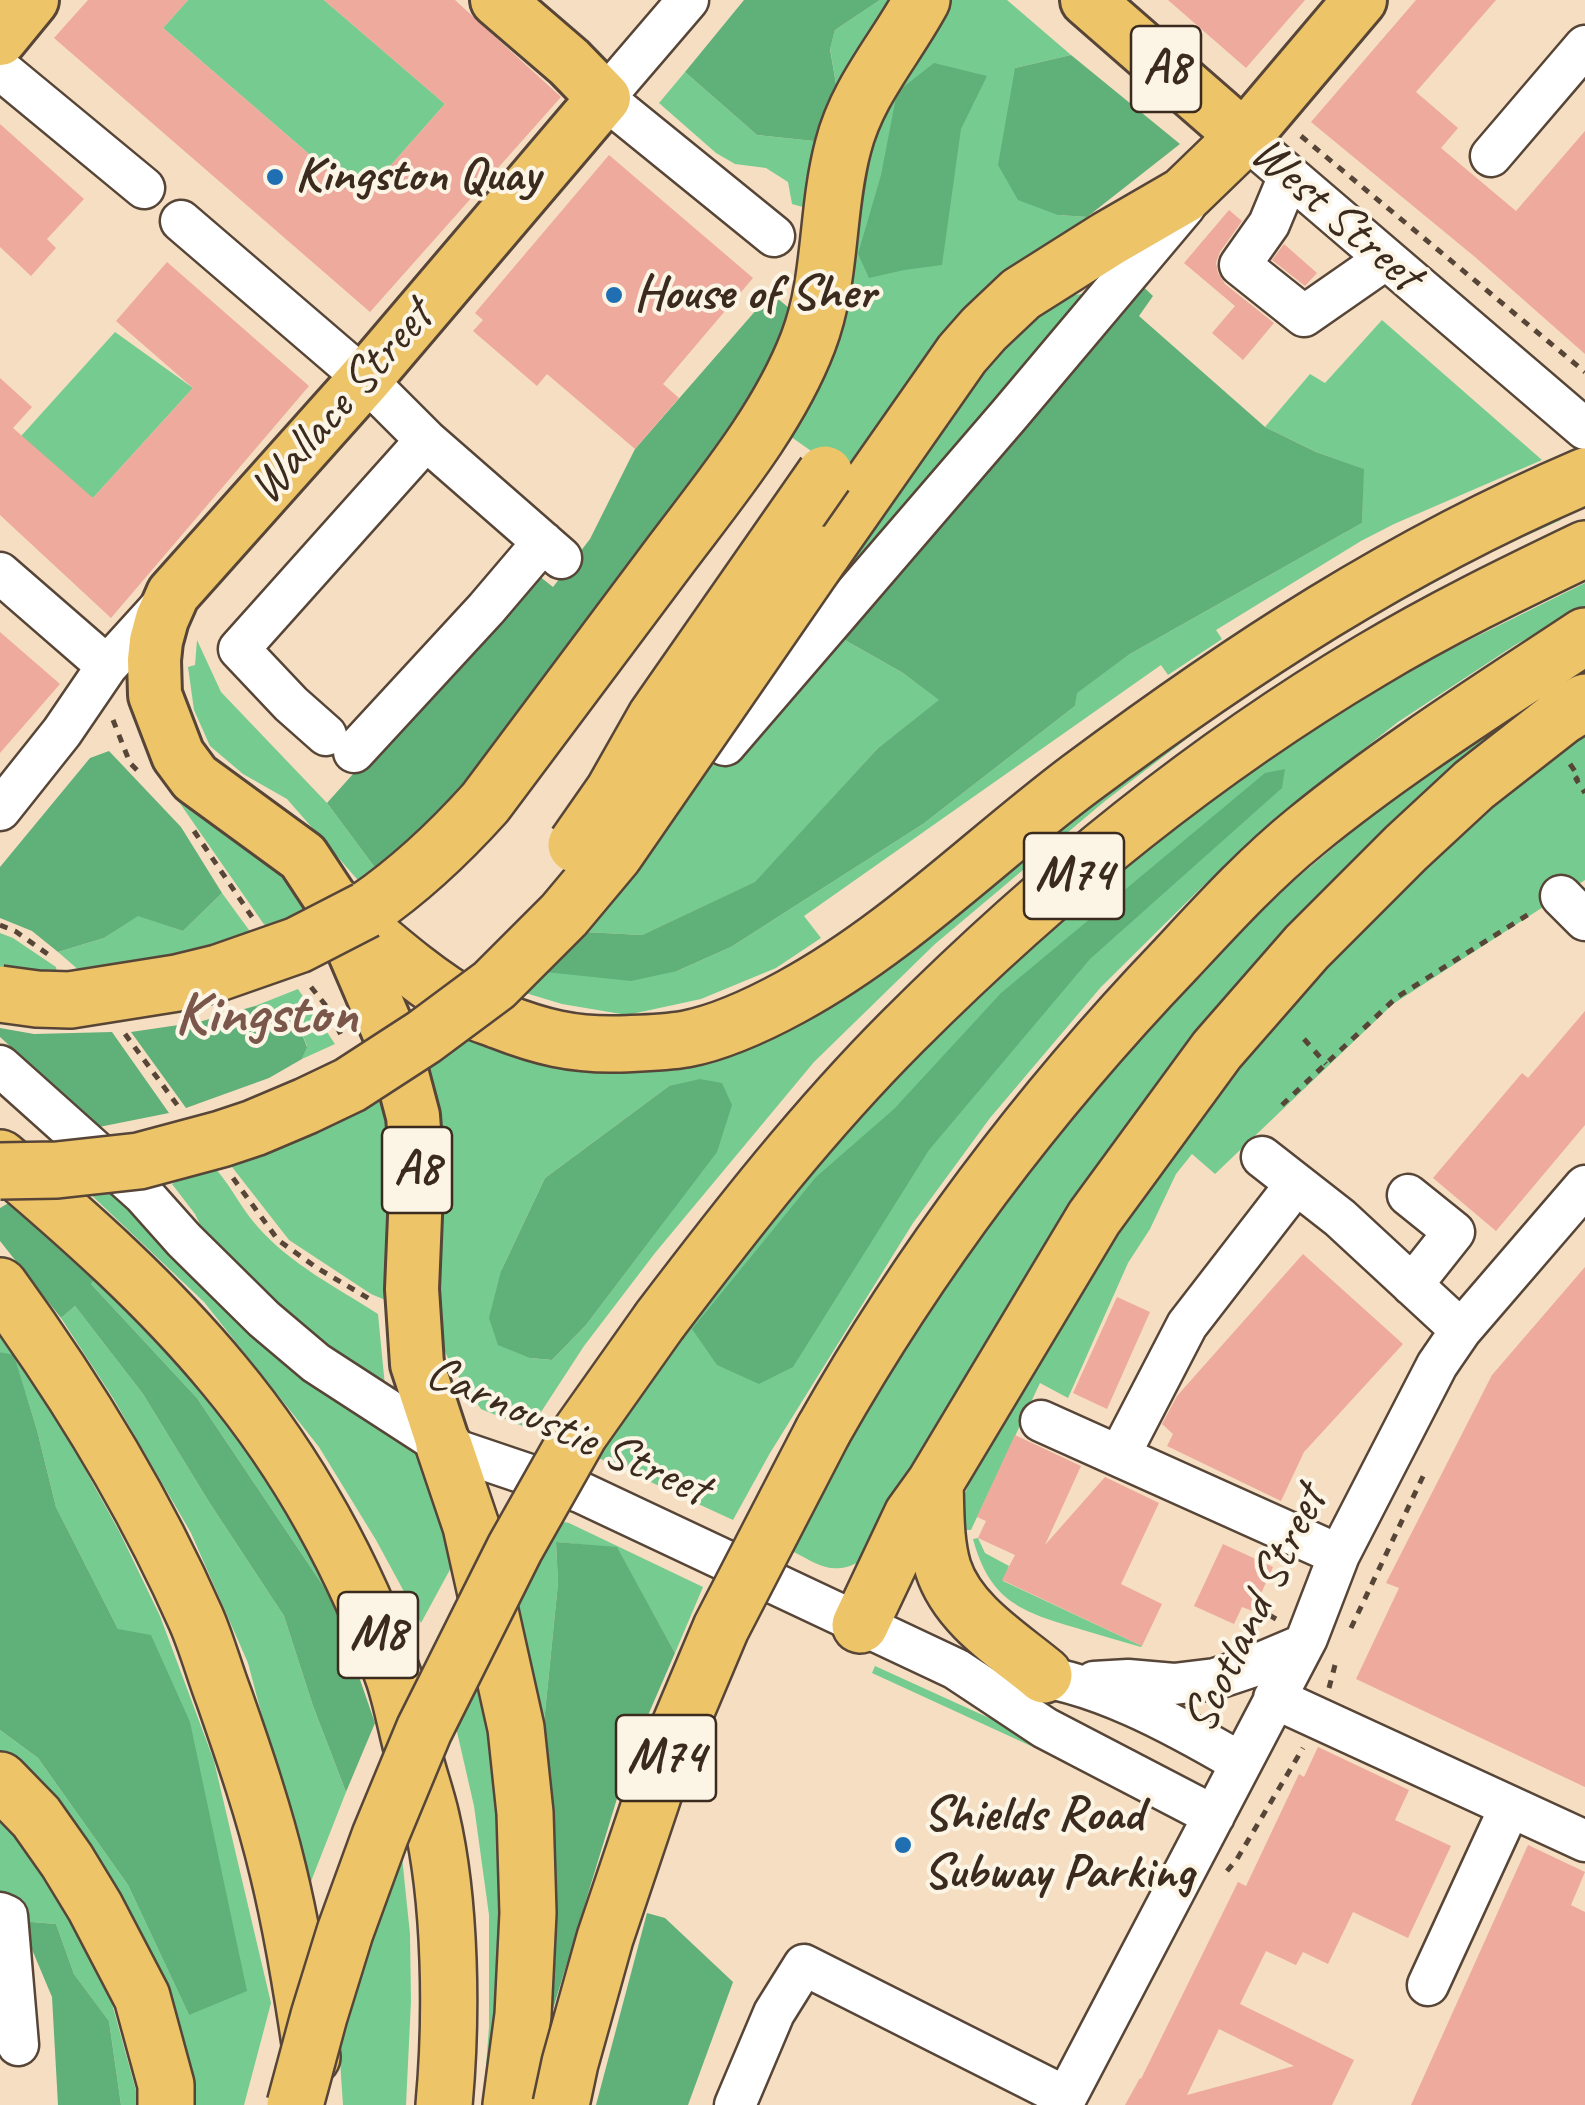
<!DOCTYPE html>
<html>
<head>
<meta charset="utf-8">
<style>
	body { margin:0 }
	canvas { display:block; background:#f5dec2 }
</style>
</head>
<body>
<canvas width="1585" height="2105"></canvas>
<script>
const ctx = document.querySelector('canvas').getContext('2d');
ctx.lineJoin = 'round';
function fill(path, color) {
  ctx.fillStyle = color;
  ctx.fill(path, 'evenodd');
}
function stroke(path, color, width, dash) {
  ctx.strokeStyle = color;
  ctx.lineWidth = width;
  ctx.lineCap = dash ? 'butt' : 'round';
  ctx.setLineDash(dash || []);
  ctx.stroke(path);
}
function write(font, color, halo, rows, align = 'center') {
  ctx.font = font + ' Caveat,sans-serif';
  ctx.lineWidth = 8;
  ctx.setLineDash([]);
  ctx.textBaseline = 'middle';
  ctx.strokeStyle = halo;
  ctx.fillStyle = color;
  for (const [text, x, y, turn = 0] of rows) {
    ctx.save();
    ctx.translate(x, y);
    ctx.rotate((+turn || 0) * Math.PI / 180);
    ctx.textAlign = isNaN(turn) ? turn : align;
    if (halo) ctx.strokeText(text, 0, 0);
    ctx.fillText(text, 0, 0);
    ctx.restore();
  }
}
fill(new Path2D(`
	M188 0H324L445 104 361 199 163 28Z
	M880 0H893L839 102 830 48 835 30Z
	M941 0H1007L1071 55 1015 68 1058 215 1087 217 991 297 851 479 777 427 849 179Z
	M685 72 757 135 823 142 810 209 792 204 788 182 766 168 735 164 716 153 659 103Z
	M1099 291 746 705 973 361 1063 297Z
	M1382 320 1542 460 1394 524 1361 541 1216 630 1222 639 1168 675 1161 665 804 916 821 938 776 968 701 999 627 1015 562 1004 509 988 526 970 677 971 731 947 923 824 1075 706 1076 693 1130 654 1362 523 1363 469 1316 452 1265 427 1310 374 1325 383Z
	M115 332 193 388 93 498 4 455Z
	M1542 505 1561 520 1488 553 1345 632 1218 715 1105 801 935 944 814 1062 655 1253 584 1346 530 1429 481 1409 452 1367 441 1343 409 1064 462 1027 652 1062 1194 714ZM669 1086 672 1211 586 1325 552 1360 530 1358 501 1271 545 1178Z
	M1585 583V606L1515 645 1398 722 1291 806 1203 886 1101 987 990 1118 913 1223 770 1453 733 1520 590 1454 704 1285 977 988 1178 819 1313 727 1443 653Z
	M836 635 903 673 940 700 878 748 756 882 642 935 565 931 703 742Z
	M197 640 221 692 327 803 382 877 363 886 287 799 243 774 210 746 194 710 188 667 195 665Z
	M1542 695 1548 703 1452 781 861 1561C831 1577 818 1564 790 1550L859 1418 924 1315 1063 1128 1129 1046 1210 959 1284 889 1371 816 1444 759Z
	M1585 729V880L1393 1004 1215 1174 1192 1154 1176 1174 1150 1229 1128 1263 1068 1398 1040 1383 971 1530H958L962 1500 983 1452 1088 1270 1221 1079 1442 843Z
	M163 779 281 868 317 915 274 934 263 923Z
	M222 893 257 941 198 958 81 972 58 952 104 938 138 915 183 931Z
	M0 933 13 938 56 967 57 974 0 969Z
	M298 989 335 1044 302 1059 307 1046 294 1014 255 1006Z
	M386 1083 402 1148 390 1302 371 1294 289 1240 225 1158Z
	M210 1163C229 1181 239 1206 257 1226 290 1264 336 1287 378 1314L385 1386 402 1385 406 1404 331 1357 211 1247 195 1214 172 1184Z
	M109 1186 417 1447 453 1564 421 1623 376 1540 319 1447 204 1302 86 1190Z
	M95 1279 190 1373 270 1483 332 1599 197 1398 91 1284Z
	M75 1306 143 1394 209 1502 284 1616 313 1706 346 1792 308 1889 248 1663 191 1533 113 1398 61 1318Z
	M0 1336 54 1413 119 1531 160 1616 214 1761 271 2003 244 2105H177L17 1765 0 1752V1730L38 1758 128 1885 189 2015 118 1629 56 1507 37 1430 14 1356 0 1352Z
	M550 1519 569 1523 703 1587 675 1653 617 1548 556 1542 558 1583 542 1743 504 1602Z
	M978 1538 985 1553 1009 1566 1003 1581 1142 1646 1141 1647C1118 1640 1095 1634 1073 1627 1018 1611 989 1598 973 1539Z
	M478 1653 506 1843 490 2105H483L489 2027V1915L474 1806 452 1710Z
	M875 1666 1121 1778 1118 1786 872 1673Z
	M0 1809 61 1892 103 1971 140 2105H121L109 2021 74 1974 56 1924 20 1921 0 1896Z
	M399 1828 410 1934 411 2001 406 2105H343L340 2061 331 2022Z`), '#76cc90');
fill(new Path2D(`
	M744 0H880L835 30 830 49 839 102 823 142 757 135 685 72Z
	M1071 55 1180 144 1087 217 1058 215 1018 200 998 165 1015 68Z
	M934 63 987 76 961 129 942 265 904 270 869 278 858 254 881 175 897 92Z
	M1132 276 1153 296 1139 316 1265 427 1316 452 1364 469 1362 523 1130 654 1077 693 1075 706 923 824 731 947 677 971 631 981 526 970 565 931 642 935 755 882 878 748 939 700 903 673 836 635Z
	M771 293 795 313 746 414 553 689 382 877 327 803 534 572 553 587 590 539 635 449Z
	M109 751 181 827 222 893 183 931 138 916 104 938 58 952 32 931 0 918V867L90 758Z
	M1285 769 1282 788 1090 959 929 1150 793 1367 759 1384 717 1365 692 1329 816 1177 894 1109 1001 993 1265 773Z
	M255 1006 294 1014 307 1047 302 1059 269 1078 186 1108 131 1032 199 1022Z
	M0 1028 34 1034 112 1032 169 1113 99 1127 0 1037Z
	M700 1079 722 1083 732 1105 717 1152 586 1325 552 1360 530 1358 498 1345 489 1318 501 1271 545 1178 669 1086Z
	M12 1201 95 1279 91 1284 197 1398 332 1599 375 1723 346 1792 313 1706 284 1616 209 1502 143 1394 75 1306 61 1318 0 1241V1208Z
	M0 1352 14 1355 37 1430 56 1507 118 1629 151 1635 190 1722 247 1991 189 2015 128 1885 38 1758 0 1730Z
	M556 1542 617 1547 675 1653 629 1759 542 2045V1743L558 1583Z
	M647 1913 665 1918 733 1982 688 2105H596Z
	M20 1921 56 1924 74 1974 109 2021 121 2105H58L52 1997Z`), '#60b07a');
fill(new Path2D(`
	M88 0H188L163 28 361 199 445 104 324 0H455L561 97 370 312 54 38Z
	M1168 0H1305L1246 68Z
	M1416 0H1496L1416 92 1458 128 1441 148 1516 211 1585 131V354L1475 257 1311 122Z
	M0 124 84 199 47 239 56 248 31 276 0 247Z
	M609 155 753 278 663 384 679 398 635 449 547 374 537 386 473 331 483 320 475 313Z
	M1229 210 1242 221 1220 252 1216 263 1218 273 1225 284 1274 323 1243 360 1212 333 1235 306 1184 263Z
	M1284 244 1317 273 1305 286 1272 260Z
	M167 262 309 386 111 618 0 515V378L32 407 13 428 93 498 193 388 116 321Z
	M0 632 60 684 0 753Z
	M1585 1011V1125L1496 1231 1433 1178 1522 1073 1528 1078Z
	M1303 1254 1403 1344 1304 1452 1281 1501 1167 1446 1173 1434 1162 1424 1177 1396Z
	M1585 1267V1787L1356 1679 1399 1588 1386 1583 1492 1375Z
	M1117 1297 1150 1312 1107 1409 1073 1393Z
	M1015 1435 1081 1466 1045 1545 1105 1477 1159 1503 1121 1584 1162 1604 1142 1646 1002 1580 1015 1555 978 1538 986 1521 977 1517Z
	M1223 1544 1273 1567 1253 1611 1242 1607 1234 1624 1194 1606Z
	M1318 1747 1409 1790 1395 1820 1451 1846 1408 1938 1353 1912 1328 1964 1303 1952 1296 1965 1266 1951 1240 2004 1354 2060 1332 2105H1125L1140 2078 1141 2079 1238 1882 1246 1886 1299 1774 1304 1777ZM1219 2029 1294 2066 1187 2095Z
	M1528 1845 1585 1872 1571 1905 1585 1912V2105H1411Z`), '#eeaa9c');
const minor = new Path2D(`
	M688 0 604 98 774 236
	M0 69 144 188
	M1491 156 1585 46
	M1226 158 1244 137 1585 429
	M1289 176 1269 224 1240 265 1304 316 1386 259
	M181 221 365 379 426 440 561 558
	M0 573 107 666
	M326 735 291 704 239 649 426 440
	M725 745 1009 415 1185 206
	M354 752 486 609 543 542
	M0 810 62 732 107 666 167 600
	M1561 896 1585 920
	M0 1066 143 1194 184 1240 264 1319 316 1363 444 1446 580 1492 956 1669 1045 1728 1214 1816
	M1262 1157 1340 1218 1461 1330
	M1408 1195 1454 1232 1412 1285
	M1041 1421 1339 1555
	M1119 1456 1187 1325 1296 1184
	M1015 1673C1092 1678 1176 1725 1241 1763
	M1094 1682 1128 1680 1174 1684 1215 1679 1251 1667 1303 1645
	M1274 1698 1585 1841
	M0 1913 7 1916 18 2045
	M1428 1985 1510 1807
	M735 2105 774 2013 804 1965 1066 2097
	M1062 2105 1307 1638 1339 1555 1437 1365 1461 1330 1585 1186`);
const major = new Path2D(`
	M1087 0 1244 137 1360 0
	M0 39 32 0
	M444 1446 417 1364 412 1289 417 1168 413 1116 394 1044 334 904 303 857 195 778 178 755 155 695 154 660 156 641 162 619 173 594 365 379 604 98 569 62 497 0`);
const highway = new Path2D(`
	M822 554 962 354 984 329 1021 294 1108 239 1184 195 1244 137
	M334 904C379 942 421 981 472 1010 481 1015 491 1017 500 1021 541 1037 573 1045 618 1044 641 1043 663 1043 686 1039 722 1032 758 1015 791 997 898 939 984 851 1080 779 1241 659 1400 555 1585 476
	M366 910C411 879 449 843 485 803 547 719 610 636 672 553 721 488 779 418 808 342 832 280 826 211 843 147 857 91 895 50 922 0
	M0 1158C79 1225 158 1295 224 1375 298 1464 356 1569 394 1678 402 1702 406 1727 413 1752 418 1774 426 1795 431 1817 451 1902 452 2018 444 2105
	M0 1286C75 1389 144 1501 196 1619 207 1644 214 1671 224 1697 244 1754 264 1812 278 1871 293 1932 303 1995 312 2057
	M660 1320C736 1220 814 1120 903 1031 1043 891 1200 762 1370 661 1440 619 1512 584 1585 549
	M823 1431C921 1258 1038 1103 1176 959 1217 915 1259 869 1306 831 1394 759 1490 699 1585 636
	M444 1446 471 1526 516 1728 525 1813 528 1913 523 2015 511 2105
	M935 1483C936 1511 935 1541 943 1568 958 1615 1008 1645 1044 1675
	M860 1625 912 1515 935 1483 1094 1218 1217 1050 1307 947 1406 848 1474 785 1561 717 1585 702
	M0 1780 36 1817 67 1861 95 1907 142 1997 166 2085V2105`);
stroke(minor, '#574537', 45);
stroke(major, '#574537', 58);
stroke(highway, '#574537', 60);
stroke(new Path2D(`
	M1301 136 1585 372
	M113 720 130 763 139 772
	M1570 764 1579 777 1576 779 1585 793
	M194 831 252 917
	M0 925 15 931 49 955
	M311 987 327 1007 344 1041
	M125 1034 178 1106
	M1304 1039 1326 1064
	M1282 1105 1397 997 1532 912
	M233 1178 278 1240 317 1268 373 1301
	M1257 1625 1269 1615 1276 1619
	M1351 1628 1426 1470
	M1329 1688 1335 1665
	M1227 1871 1237 1859 1303 1748`), '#574537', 5, [8, 8]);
stroke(minor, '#fff', 40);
stroke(major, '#eec469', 52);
stroke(highway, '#eec469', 55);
const highwayBridge = new Path2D(`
	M576 845 613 792 655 718 825 474
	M0 994 37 999 70 1000 177 983 218 973 298 945 366 910
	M0 1171 57 1170 139 1161 221 1139 254 1128 306 1106 350 1085 424 1037 494 985 564 915 615 854 822 554
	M295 2105 319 2016 345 1932 380 1836 424 1730 515 1548 580 1433 660 1320
	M561 2105 570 2063 605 1938 664 1763 721 1628 823 1431`);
stroke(highwayBridge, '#574537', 60, []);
stroke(highwayBridge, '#eec469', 55);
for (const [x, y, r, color] of [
	[275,177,10,"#1f6fb2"],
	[614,295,10,"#1f6fb2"],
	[903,1845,10,"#1f6fb2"]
]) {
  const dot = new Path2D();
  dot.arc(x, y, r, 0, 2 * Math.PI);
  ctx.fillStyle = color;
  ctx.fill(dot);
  stroke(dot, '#fcf5e5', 4);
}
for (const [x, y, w] of [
	[1166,69,70],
	[1074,876,100],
	[417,1170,70],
	[378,1635,80],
	[666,1758,100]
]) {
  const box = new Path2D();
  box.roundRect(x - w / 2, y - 43, w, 86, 8);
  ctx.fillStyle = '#fcf5e5';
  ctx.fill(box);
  stroke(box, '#3b2a1e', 2.5);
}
write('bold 48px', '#3b2a1e', null, [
	["A8",1166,69],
	["M74",1074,876],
	["A8",417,1170],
	["M8",378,1635],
	["M74",666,1758]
]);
write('bold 50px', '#3b2a1e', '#fcf5e5', [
	["Kingston Quay",295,177],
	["House of Sher",634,295],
	["Shields Road",923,1816],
	["Subway Parking",923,1874]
], 'left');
write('50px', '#3b2a1e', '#fcf5e5', [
	["West Street",1335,215,41],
	["Wallace Street",342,403,-49],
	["Carnoustie Street",567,1432,24],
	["Scotland Street",1256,1610,-64]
]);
write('bold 60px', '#7a574a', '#fcf5e5', [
	["Kingston",266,1016]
]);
</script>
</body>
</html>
